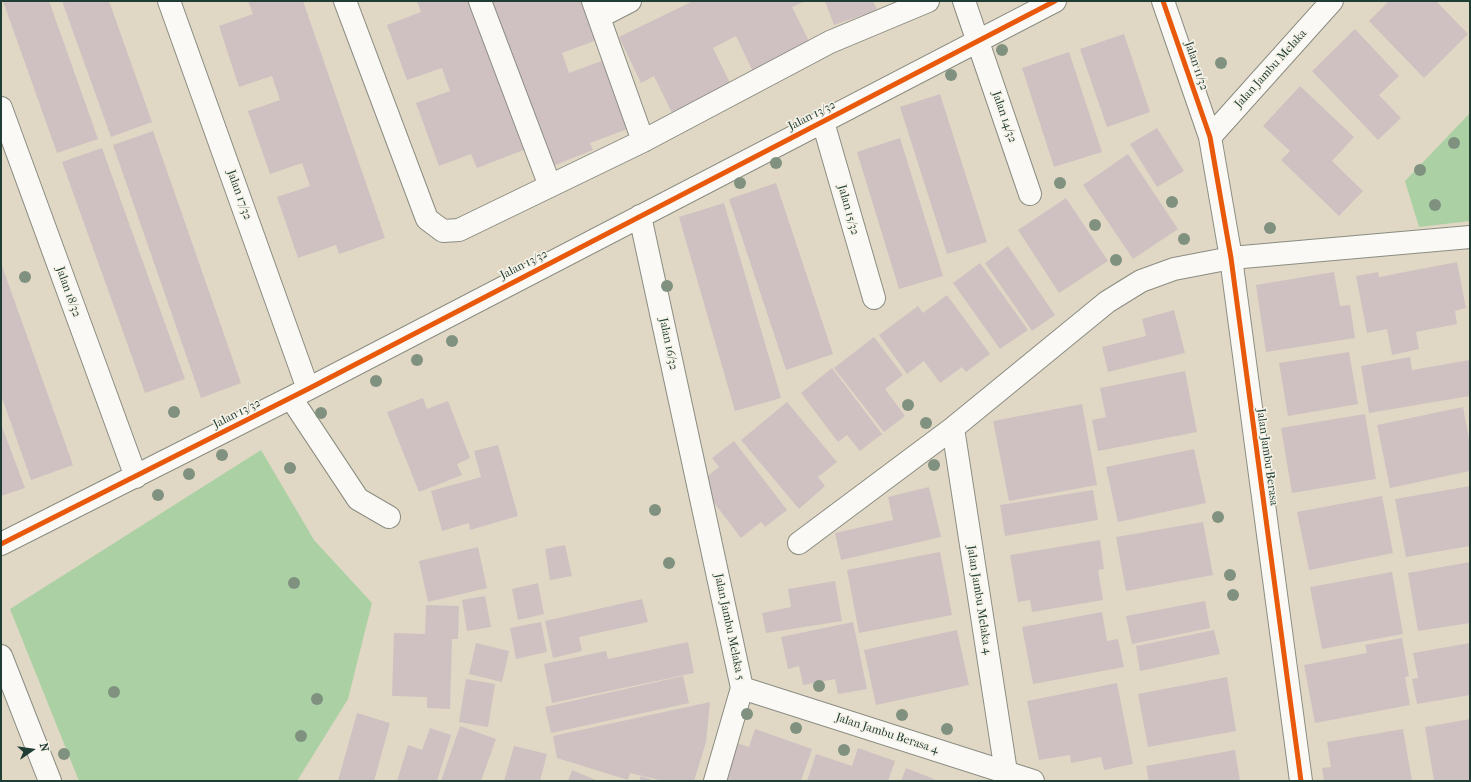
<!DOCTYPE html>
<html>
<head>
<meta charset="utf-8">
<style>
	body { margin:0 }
	#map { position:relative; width:1471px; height:782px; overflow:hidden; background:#e0d8c5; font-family:"IM FELL French Canon",serif }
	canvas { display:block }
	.frame { position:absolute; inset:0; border:2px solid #1f3d34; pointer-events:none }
	.north { position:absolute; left:12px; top:730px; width:40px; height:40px; -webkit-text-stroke:3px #f7f3e8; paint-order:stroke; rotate:77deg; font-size:11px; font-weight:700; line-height:16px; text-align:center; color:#1f3d34 }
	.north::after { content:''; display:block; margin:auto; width:14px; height:18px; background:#1f3d34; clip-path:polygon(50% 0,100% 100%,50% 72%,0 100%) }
</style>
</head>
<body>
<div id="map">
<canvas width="1471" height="782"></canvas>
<div class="frame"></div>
<div class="north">N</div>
</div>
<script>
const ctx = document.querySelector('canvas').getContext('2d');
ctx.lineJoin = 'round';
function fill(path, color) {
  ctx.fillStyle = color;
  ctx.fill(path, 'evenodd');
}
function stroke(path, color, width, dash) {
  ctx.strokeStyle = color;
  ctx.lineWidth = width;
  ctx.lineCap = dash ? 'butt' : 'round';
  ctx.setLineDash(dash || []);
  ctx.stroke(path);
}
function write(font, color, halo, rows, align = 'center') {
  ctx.font = font + ' "IM FELL French Canon",serif';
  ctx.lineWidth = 3;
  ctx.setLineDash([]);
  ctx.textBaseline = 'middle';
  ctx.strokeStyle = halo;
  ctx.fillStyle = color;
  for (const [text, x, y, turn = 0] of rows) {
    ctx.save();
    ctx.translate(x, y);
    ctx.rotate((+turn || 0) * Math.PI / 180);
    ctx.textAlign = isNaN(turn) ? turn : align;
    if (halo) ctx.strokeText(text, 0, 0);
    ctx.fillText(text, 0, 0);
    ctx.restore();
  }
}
fill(new Path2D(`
	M1470 113V221L1419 227 1405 181Z
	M261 450 314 540 372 603 348 699 297 781H79L10 609Z`), '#aad0a4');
fill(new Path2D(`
	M3 1H49L98 139 57 153Z
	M62 1H109L152 122 111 137Z
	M248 1H303L385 238 339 254 336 245 298 258 277 197 310 186 302 163 270 174 248 111 280 100 272 76 239 87 219 26 253 14Z
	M417 1H471L526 149 477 168 471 154 439 166 416 103 450 91 442 68 407 80 387 25 421 12Z
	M489 1H583L597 40 562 53 569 73 604 60 630 128 590 143 593 150 550 167Z
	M693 1H806L792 7 811 45 754 74 736 36 713 48 731 85 672 113 654 76 641 83 619 37Z
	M825 1H873L877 10 834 25Z
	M1389 1H1436L1468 34 1424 78 1369 21Z
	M1355 29 1399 76 1379 95 1401 118 1378 140 1312 71Z
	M1124 34 1150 112 1107 127 1080 49Z
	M1069 52 1102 152 1054 167 1022 68Z
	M1300 86 1354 137 1332 161 1363 191 1339 216 1281 160 1290 151 1263 126Z
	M940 94 987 242 947 254 900 107Z
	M1157 128 1184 171 1157 187 1130 144Z
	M153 131 241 383 201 398 113 145Z
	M900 138 943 276 899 289 857 152Z
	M102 148 185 379 145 393 62 162Z
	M1128 154 1178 229 1133 259 1083 185Z
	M776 183 833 354 786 370 729 199Z
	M1066 198 1108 261 1059 293 1018 230Z
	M724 203 781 398 735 411 679 217Z
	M1008 246 1055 315 1032 331 985 263Z
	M1457 262 1466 308 1455 311 1457 324 1416 332 1419 349 1392 355 1387 329 1367 333 1356 276 1378 272 1379 277Z
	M1 263 73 465 31 480 1 395Z
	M980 263 1028 330 1000 349 953 283Z
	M1334 272 1340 306 1350 305 1355 338 1266 352 1256 285Z
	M947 295 990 354 966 372 962 367 940 383 924 361 907 374 879 335 918 306 923 313Z
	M1174 310 1185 353 1108 372 1102 347 1146 336 1142 319Z
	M874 337 903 375 885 389 905 416 884 432 834 368Z
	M1349 352 1358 404 1288 416 1279 363Z
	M1410 357 1412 370 1470 360V396L1369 413 1361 366Z
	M832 368 882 434 860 451 847 435 838 442 801 393Z
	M1185 371 1197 432 1098 451 1092 420 1106 417 1100 388Z
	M423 398 427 409 448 401 470 458 457 464 462 475 419 492 387 412Z
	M787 402 837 462 818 477 825 486 799 509 741 440Z
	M1082 404 1097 485 1009 501 993 421Z
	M1463 407 1470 444V471L1390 488 1377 425Z
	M1365 414 1376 479 1292 493 1281 428Z
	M1 424 25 488 1 496Z
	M734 441 787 510 765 527 761 522 741 538 699 483 719 467 712 458Z
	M498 445 518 516 470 530 469 523 442 531 431 491 481 477 474 451Z
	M1194 449 1206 503 1118 522 1106 467Z
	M1470 486V546L1406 557 1395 499Z
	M929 487 941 537 841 560 835 533 893 520 888 497Z
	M1093 490 1098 520 1005 536 1000 505Z
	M1382 496 1393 553 1309 570 1297 512Z
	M1203 522 1213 575 1126 591 1116 537Z
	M1100 540 1104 569 1098 570 1103 600 1032 612 1030 600 1018 602 1010 555Z
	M565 545 572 576 550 580 545 549Z
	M478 547 487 588 428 602 419 561Z
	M940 552 952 615 859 633 847 570Z
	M1470 562V623L1418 631 1408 573Z
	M1392 572 1403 634 1322 649 1310 587Z
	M835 581 842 621 766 633 762 613 791 607 788 589Z
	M538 583 544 614 518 620 512 589Z
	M485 596 491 627 467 631 462 600Z
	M642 599 648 622 579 637 582 651 553 658 545 621Z
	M1205 601 1210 628 1132 644 1126 616Z
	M426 605 459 606 458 639H452L450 709 427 708V697L392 696 394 633 425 634Z
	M1102 612 1107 641 1118 639 1124 667 1033 684 1022 627Z
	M541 622 547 652 516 659 510 628Z
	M853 622 867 689 838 694 835 679 803 685 799 666 788 669 781 637Z
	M957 630 969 685 876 705 864 650Z
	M1214 630 1220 654 1140 671 1136 646Z
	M1402 638 1409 676 1405 677 1410 705 1315 723 1304 665 1367 653 1365 645Z
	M688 642 694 673 552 703 544 664 606 651 608 659Z
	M476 643 509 651 502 682 469 674Z
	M1470 643V695L1417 704 1412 679 1418 678 1413 653Z
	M683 676 689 703 551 733 545 707Z
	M1227 677 1236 731 1148 747 1138 694Z
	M466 679 495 684 488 727 459 722Z
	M1117 683 1133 764 1104 770 1101 757 1071 763 1070 755 1039 760 1027 701Z
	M710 702 706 742 694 781H664L630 773 628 780 557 758 553 736Z
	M357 713 390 723 374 781H338Z
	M1470 719V780L1461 781H1434L1425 727Z
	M460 726 496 739 481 781H441Z
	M430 728 451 735 437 781H397L408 745 422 750Z
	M755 729 812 749 801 781H720L734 742 749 747Z
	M1403 729 1412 781H1324L1322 768 1331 767 1327 742Z
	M514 746 547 754 540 781H504Z
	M858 748 895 761 888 781H807L816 754 852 766Z
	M1235 750 1240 781H1149L1146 766Z
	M906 768 934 779 933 781H901Z
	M572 770 598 781H568Z
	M641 776 655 781H639Z`), '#cfc1c1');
const minor = new Path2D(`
	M169 1 308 389
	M345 1 427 219 443 231 459 230 643 141 830 42 928 1
	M480 1 550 186
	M593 1 643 141
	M964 1 1030 194
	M1163 1 1210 137 1231 258 1301 781
	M599 17 630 1
	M1 108 136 477
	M823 122 874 298
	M1210 137 1332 1
	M640 216 742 688 715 781
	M291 398 358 499 389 517
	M953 428 1006 772
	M799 543 953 428 1107 302 1141 281 1174 269 1231 258 1470 237
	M1 544 308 389 1055 1
	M1 656 50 781
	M742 688 1033 781`);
stroke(minor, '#8b8c81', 24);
stroke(minor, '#faf9f6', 22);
stroke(new Path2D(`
	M1163 1 1210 137 1231 258 1301 781
	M1 544 308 389 1055 1`), '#e8590c', 5);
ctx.fillStyle = '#80927f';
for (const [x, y] of [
	[1002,50],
	[1221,63],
	[951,75],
	[1454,143],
	[776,163],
	[1420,170],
	[740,183],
	[1060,183],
	[1172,202],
	[1435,205],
	[1095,225],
	[1270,228],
	[1184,239],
	[1116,260],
	[25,277],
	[667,286],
	[452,341],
	[417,360],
	[376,381],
	[908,405],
	[174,412],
	[321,413],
	[926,423],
	[222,455],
	[934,465],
	[290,468],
	[189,474],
	[158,495],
	[655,510],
	[1218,517],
	[669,563],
	[1230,575],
	[294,583],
	[1233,595],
	[819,686],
	[114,692],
	[317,699],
	[747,714],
	[902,715],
	[796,728],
	[947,729],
	[301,736],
	[844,750],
	[64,754]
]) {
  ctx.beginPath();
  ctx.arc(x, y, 6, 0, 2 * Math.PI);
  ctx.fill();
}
write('12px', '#1f3d34', '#f7f3e8', [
	["Jalan 11/32",1196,66,71],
	["Jalan Jambu Melaka",1271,69,-48],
	["Jalan 13/32",812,116,-27],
	["Jalan 14/32",1004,117,71],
	["Jalan 17/32",239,195,70],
	["Jalan 15/32",848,210,74],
	["Jalan 13/32",524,265,-27],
	["Jalan 18/32",68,292,70],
	["Jalan 16/32",668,344,78],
	["Jalan 13/32",237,414,-27],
	["Jalan Jambu Berasa",1267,457,82],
	["Jalan Jambu Melaka 4",979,600,81],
	["Jalan Jambu Melaka 5",729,627,78],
	["Jalan Jambu Berasa 4",887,734,18]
]);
</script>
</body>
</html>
